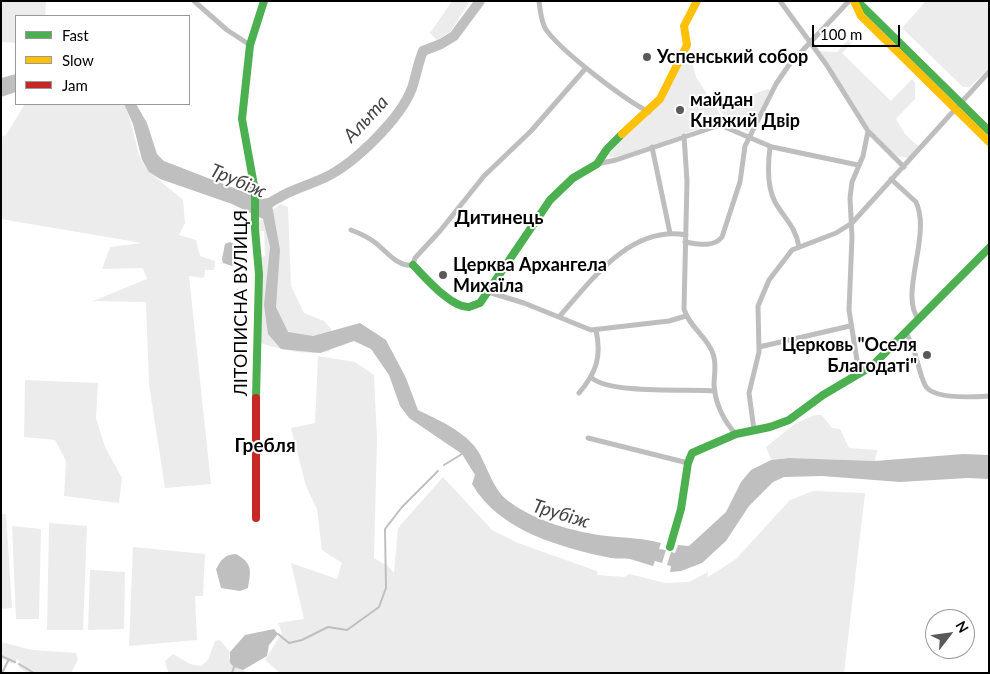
<!DOCTYPE html>
<html>
<head>
<meta charset="utf-8">
<style>
	body { margin:0 }
	#map { position:relative; width:990px; height:674px; overflow:hidden; background:#fff; font-family:Lato,sans-serif }
	canvas { display:block }
	.frame { position:absolute; inset:0; border:2px solid #000; pointer-events:none }
	.legend { position:absolute; left:15px; top:15px; width:175px; height:90px; box-sizing:border-box; background:#fff; border:1px solid #999; margin:0; padding:6px 9px; list-style:none; font-size:15px; color:#000 }
	.legend li { display:flex; align-items:center; gap:10px; height:25px }
	.legend b { width:25px; border:1px solid #999 }
	.north { position:absolute; left:925px; top:609px; width:50px; height:50px; box-sizing:border-box; background:#fff; border:1px solid #999; border-radius:50%; rotate:60deg; font-size:14px; font-weight:700; line-height:20px; text-align:center; color:#000 }
	.north::after { content:''; display:block; margin:auto; width:18px; height:22px; background:#595959; clip-path:polygon(50% 0,100% 100%,50% 72%,0 100%) }
	.scale { position:absolute; left:812px; top:25px; width:88px; height:22px; box-sizing:border-box; border:2px solid #000; border-top:0; padding-left:6px; font-size:15px; line-height:18px; white-space:nowrap; color:#000; -webkit-text-stroke:4px #fff; paint-order:stroke }
</style>
</head>
<body>
<div id="map">
<canvas width="990" height="674"></canvas>
<div class="frame"></div>
<ul class="legend">
<li><b style="height:6px;background:#4caf50"></b>Fast</li>
<li><b style="height:6px;background:#ffc107"></b>Slow</li>
<li><b style="height:6px;background:#c62828"></b>Jam</li>
</ul>
<div class="north">N</div>
<div class="scale">100 m</div>
</div>
<script>
const ctx = document.querySelector('canvas').getContext('2d');
ctx.lineJoin = 'round';
function fill(path, color) {
  ctx.fillStyle = color;
  ctx.fill(path, 'evenodd');
}
function stroke(path, color, width, dash) {
  ctx.strokeStyle = color;
  ctx.lineWidth = width;
  ctx.lineCap = dash ? 'butt' : 'round';
  ctx.setLineDash(dash || []);
  ctx.stroke(path);
}
function write(font, color, halo, rows, align = 'center') {
  ctx.font = font + ' Lato,sans-serif';
  ctx.lineWidth = 4;
  ctx.setLineDash([]);
  ctx.textBaseline = 'middle';
  ctx.strokeStyle = halo;
  ctx.fillStyle = color;
  for (const [text, x, y, turn = 0] of rows) {
    ctx.save();
    ctx.translate(x, y);
    ctx.rotate((+turn || 0) * Math.PI / 180);
    ctx.textAlign = isNaN(turn) ? turn : align;
    if (halo) ctx.strokeText(text, 0, 0);
    ctx.fillText(text, 0, 0);
    ctx.restore();
  }
}
fill(new Path2D(`
	M1 1H46L45 16H16V43L1 42Z
	M452 1H470L450 32 437 40 430 33Z
	M926 1H989V68L970 87H963L902 28Z
	M854 34 852 42 842 53 891 101 912 79 915 83V99L896 119 905 134 919 147 910 158 895 156 869 129 820 51 837 52Z
	M685 56 692 63 696 77 724 120 617 158 609 157 608 153 611 149 662 101Z
	M768 89 770 90 752 127 747 131 728 122 716 104 740 99Z
	M25 104H124C133 122 134 141 141 160 146 172 172 190 183 200L185 223 179 235 196 240 200 256 215 261 214 270H205L204 278 189 276 211 484 165 488 149 384 146 302 93 301 147 279 143 268 102 269 110 247 142 243 1 219V137L6 135Z
	M280 204 288 207 291 286 304 313 324 321 331 329 330 351C305 356 282 350 258 342L260 257 265 256 264 231H259L258 223Z
	M318 356 355 362 374 375 377 439 374 558 389 567 394 573 398 528 443 477 492 530 518 543 597 571 598 575 624 577 630 574 665 583 689 582 708 572V577L736 559 790 500 813 491 865 493 844 673H280L265 660 282 633 278 623 304 619 291 563 337 579 342 563 322 550 317 509 306 486 291 428 315 423Z
	M25 380 98 383 96 418 105 447 122 478 119 503 64 496 66 461 55 440 24 437Z
	M815 415H822L832 428 840 429 849 448 877 450 875 461 789 458 771 460 766 447 796 423Z
	M1 514H6L12 608 1 609Z
	M49 523 87 526 83 630H47Z
	M12 526 41 529 39 619H16Z
	M133 547 205 554 203 596H195L197 640 129 646Z
	M90 570 125 572 124 629 88 630Z
	M220 640 230 652 229 657 234 667 251 673 168 672 165 661 173 654 190 664 201 666 208 660 215 641Z
	M1 642 32 650 76 653 78 660 71 673H27L18 666 20 661 17 659 14 664 1 659Z`), '#ececec');
fill(new Path2D(`
	M16 74V92L1 97V78Z
	M124 104H136L147 123 157 154 164 161 262 199 274 197 275 201 272 205 280 250 276 307 288 332 313 336 360 323 386 340 406 378 418 410C438 420 465 431 478 451 487 466 493 489 507 500 534 521 574 532 607 536 627 538 641 538 661 543L659 549 666 550 662 563 655 561 653 566C645 564 638 561 630 559 624 558 618 559 611 558 562 548 499 531 472 484L475 475 462 454 409 418 400 406 389 375 371 349 354 341 320 353 281 349 268 334 264 305 270 247 263 219 232 204 160 179 149 172 142 160 133 124Z
	M230 242 238 246C240 254 238 261 232 266L223 263 222 259 225 244Z
	M963 454 989 455V479L968 478 900 482 822 476 784 477 773 482 749 506 726 541 702 563 681 571 670 572 671 566 667 565 671 552 675 553 678 545 689 546 726 512 741 482 751 470 771 460 789 458 875 461Z
	M236 554C253 564 251 570 248 588L240 591 221 588 216 569C222 559 224 555 236 554Z
	M274 629 278 634 269 645 267 656 243 670 234 667 230 663V652L245 635Z`), '#bfbfbf');
stroke(new Path2D(`
	M444 465 462 454
	M278 634 289 643 302 640 328 627 347 630 379 607 386 588 385 529 402 507 438 471
	M1 656 15 662
	M19 664 34 673
	M2 673 9 659
	M232 673 234 667`), '#bfbfbf', 2);
stroke(new Path2D(`
	M264 207C283 192 305 187 326 177 355 163 401 118 412 88 416 76 418 63 423 51L441 44 454 36 480 1`), '#bfbfbf', 10);
stroke(new Path2D(`
	M194 1 227 30 250 45
	M539 1C540 10 541 20 545 28 559 50 625 100 649 112
	M780 1 826 64 868 131 863 156 852 182 850 198 852 237 849 310 859 373
	M868 131 904 167
	M684 136 687 181 684 309C689 327 708 337 713 354 717 364 714 375 714 385 715 403 724 422 736 434
	M652 147 670 233
	M770 147C768 163 767 187 775 202 784 218 796 227 799 247
	M597 164 616 160 720 125 772 147 858 165
	M891 179 916 202C932 236 898 295 919 320
	M351 230C359 233 366 236 373 241 385 249 397 268 413 265L415 258 440 231 484 176 531 131 586 68
	M685 242C698 244 713 248 722 237L740 182 745 146 776 84 789 65 849 1
	M488 292 524 303 591 330 669 321 686 316
	M559 317C591 281 630 225 686 235
	M906 333C917 350 917 368 925 385 932 400 975 397 989 396
	M759 347 850 326
	M592 378C609 394 689 389 715 391
	M579 393C596 373 602 357 596 330
	M754 430 749 393 759 352 758 306 769 280 792 250 836 233 852 223 989 72
	M588 438 688 463`), '#bebebe', 5);
stroke(new Path2D(`
	M857 1 989 131
	M413 265C425 277 451 308 469 307 472 306 477 304 480 303L550 200 573 178 597 164 607 149 622 134
	M256 398 259 274 255 229V191L242 119 250 45 264 1
	M670 547 681 509 688 463 692 453 736 434 770 427 789 420 823 395 872 366 989 248`), '#4caf50', 8);
stroke(new Path2D(`
	M854 1 861 16 989 142
	M622 134 660 99 687 45 684 26 697 1`), '#ffc107', 8);
stroke(new Path2D(`
	M256 398V518`), '#c62828', 8);
for (const [x, y, r, color] of [
	[647,57,5,"#595959"],
	[680,110,5,"#595959"],
	[443,275,5,"#595959"],
	[927,355,5,"#595959"]
]) {
  const dot = new Path2D();
  dot.arc(x, y, r, 0, 2 * Math.PI);
  ctx.fillStyle = color;
  ctx.fill(dot);
  stroke(dot, '#fff', 2);
}
write('bold 18px', '#000', '#fff', [
	["Успенський собор",657,57],
	["майдан",690,100],
	["Княжий Двір",690,121],
	["Церква Архангела",453,265],
	["Михаїла",453,286],
	["Церковь \"Оселя",917,345,"right"],
	["Благодаті\"",917,366,"right"]
], 'left');
write('18px', '#000', '#fff', [
	["ЛІТОПИСНА ВУЛИЦЯ",241,303,-90]
]);
write('italic 19px', '#444', '#fff', [
	["Альта",366,119,-47],
	["Трубіж",238,181,23],
	["Трубіж",561,514,17]
]);
write('bold 19px', '#000', '#fff', [
	["Дитинець",499,218],
	["Гребля",265,446]
]);
</script>
</body>
</html>
